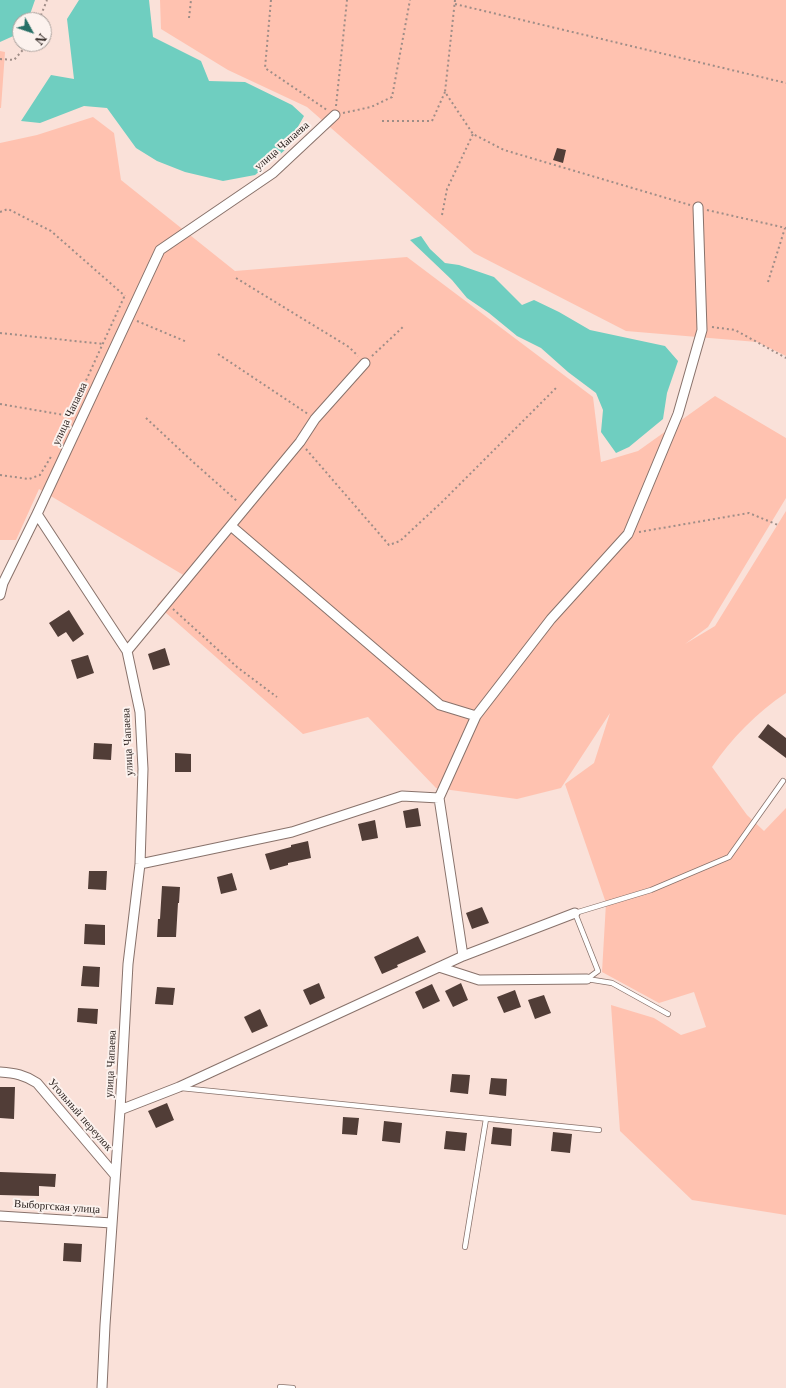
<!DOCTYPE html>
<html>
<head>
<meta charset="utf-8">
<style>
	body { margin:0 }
	#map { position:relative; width:786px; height:1388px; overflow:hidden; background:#fae1d9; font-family:"Libre Baskerville",serif }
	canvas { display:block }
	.north { position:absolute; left:12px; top:12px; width:40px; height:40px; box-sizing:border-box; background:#fcf2ee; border:1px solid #a9a09c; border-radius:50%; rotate:130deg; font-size:11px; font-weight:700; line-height:16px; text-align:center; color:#2d2421 }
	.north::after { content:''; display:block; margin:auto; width:14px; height:18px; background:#276f66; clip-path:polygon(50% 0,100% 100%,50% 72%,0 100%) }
</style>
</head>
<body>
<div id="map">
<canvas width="786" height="1388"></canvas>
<div class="north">N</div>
</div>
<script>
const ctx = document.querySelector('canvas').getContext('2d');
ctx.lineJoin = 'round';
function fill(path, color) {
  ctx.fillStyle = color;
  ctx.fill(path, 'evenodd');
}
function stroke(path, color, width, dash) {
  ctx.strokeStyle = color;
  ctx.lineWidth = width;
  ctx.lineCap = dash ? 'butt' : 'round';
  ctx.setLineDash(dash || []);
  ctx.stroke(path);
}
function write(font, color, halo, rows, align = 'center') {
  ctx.font = font + ' "Libre Baskerville",serif';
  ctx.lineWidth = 4;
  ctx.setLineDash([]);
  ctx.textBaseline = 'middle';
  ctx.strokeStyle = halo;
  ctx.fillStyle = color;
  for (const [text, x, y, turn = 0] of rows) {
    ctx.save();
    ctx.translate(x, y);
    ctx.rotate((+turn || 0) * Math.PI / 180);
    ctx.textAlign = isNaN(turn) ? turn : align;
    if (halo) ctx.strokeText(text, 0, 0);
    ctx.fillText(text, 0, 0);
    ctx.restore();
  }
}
fill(new Path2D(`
	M160 0H786V356L757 342 626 331 474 253 307 107 228 70 161 29Z
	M0 51 5 52 1 108H0Z
	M93 117 114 133 121 180 235 271 407 257 593 397 601 462 638 451 715 396 786 438V498L708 627 685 644 715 626 786 511V693C757 712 731 739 712 767L747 815 764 831 786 808V1215L692 1200 620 1131 611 1005 654 1018 681 1035 706 1027 694 992 659 1003 602 972 606 903 565 784 594 763 610 713 561 788 517 799 436 788 368 717 303 734 157 605 185 576 39 489 16 540H0V143L37 135Z`), '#ffc2b0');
fill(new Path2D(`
	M0 0H35L28 20H20V33L0 42Z
	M79 0H149L153 37 201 61 209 81 245 82 292 105 304 116 285 150 255 175 223 181 185 172 157 161 136 148 107 108 84 106 40 123 21 121 51 75 74 79 67 19Z
	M421 236 430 249 445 263 459 265 494 277 522 305 534 300 559 312 590 330 665 346 678 361 667 393 663 419 629 447 616 453 601 432 603 410 596 393 568 372 541 348 517 336 489 313 467 298 452 280 410 240Z`), '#6fcec0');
fill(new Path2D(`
	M557 148 566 150 563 163 553 160Z
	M69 610 84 634 73 642 66 632 58 637 49 623Z
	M165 648 170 665 153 670 148 654Z
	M88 655 94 673 77 679 71 660Z
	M768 724 786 738V758L758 737Z
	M94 743 112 744 111 760 93 759Z
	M175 753 191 754V772H175Z
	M418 808 421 826 406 828 403 811Z
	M375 820 378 838 362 841 358 824Z
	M308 841 311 858 288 863V865L270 870 265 854 291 847V845Z
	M89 871H107L106 890 88 889Z
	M232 873 237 890 221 894 217 877Z
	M162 886 180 887 179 903H178L176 937H157L158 919H160Z
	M482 907 489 923 472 929 466 913Z
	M85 924 105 925V945L84 944Z
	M418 936 426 952 397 965 398 967 382 974 374 957Z
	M83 966 100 967 99 987 81 986Z
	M319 983 325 998 310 1005 303 990Z
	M461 983 468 1000 453 1007 445 991Z
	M432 984 440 1001 423 1009 415 992Z
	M157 987 175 988 173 1005 155 1004Z
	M515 990 521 1007 504 1013 497 997Z
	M544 995 551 1013 535 1019 528 1000Z
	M78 1008 98 1009 97 1024 77 1022Z
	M260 1009 268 1026 252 1033 244 1017Z
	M452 1074 470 1075 468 1094 450 1092Z
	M491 1078 507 1079 506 1096 489 1094Z
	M0 1087H15L14 1119 0 1118Z
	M167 1103 174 1120 156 1128 148 1111Z
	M343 1117 359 1118 357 1135 342 1134Z
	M384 1121 402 1123 400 1143 382 1141Z
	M493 1127 512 1129 511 1146 491 1144Z
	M446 1131 467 1133 465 1151 444 1149Z
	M553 1132 572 1134 570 1153 551 1151Z
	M0 1172 56 1174 55 1187 39 1186V1196L0 1195Z
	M64 1243 82 1244 81 1262 63 1261Z`), '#513d37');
const lane = new Path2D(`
	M587 979 598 971 575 913 651 890 729 857 783 781
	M587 979 612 983 668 1014
	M181 1088 599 1130
	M465 1247 486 1119
	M280 1388V1387L293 1388`);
const street = new Path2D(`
	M37 514 127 651 140 712 143 769 140 864 128 964 120 1110 105 1325 102 1388
	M231 526 440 705 476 716
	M0 595 3 583 37 514 160 250 273 173 335 115
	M127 651 300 442 315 419 365 363
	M140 864 292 832 402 796 439 798
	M463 956 439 798 476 716 551 619 628 534 678 414 702 330 698 207
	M439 967 479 980 587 979
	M0 1072C15 1073 25 1075 37 1083L115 1175
	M120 1110 179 1087 463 956 575 913
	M0 1216 112 1223`);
stroke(lane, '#88726b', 6);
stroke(street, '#88726b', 11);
stroke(new Path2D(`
	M271 0 265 68 327 110
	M455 0 445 92 473 134 504 150 690 205
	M455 4 786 83
	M189 18 191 0
	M39 20 47 0
	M0 59 14 60 28 44
	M336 106 347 0
	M343 113 371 107 392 97 410 0
	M382 121H432L445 92
	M707 210 786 228
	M0 212 8 209 51 231 125 296
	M442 215 447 189 473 134
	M236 278 349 347 358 356
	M768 282 785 228
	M137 321 187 342
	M712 327 735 330 786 358
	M0 333 103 344
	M218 354 308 414
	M372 356 404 326
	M84 385 125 295
	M0 404 70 416
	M146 418 192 461 237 501
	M306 449 389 545 400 541 442 502 556 388
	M0 475 29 479 40 475 52 455
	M639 532 749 513 778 525
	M173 609 237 667 277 697`), '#9f8d87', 2, [2, 3]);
stroke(lane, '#fff', 4.5);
stroke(street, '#fff', 9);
write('11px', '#2d2421', '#fcf2ee', [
	["улица Чапаева",282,146,-41],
	["улица Чапаева",70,414,-65],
	["улица Чапаева",128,742,-93],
	["улица Чапаева",111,1064,-87],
	["Угольный переулок",80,1115,49],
	["Выборгская улица",57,1207,4]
]);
</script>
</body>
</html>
